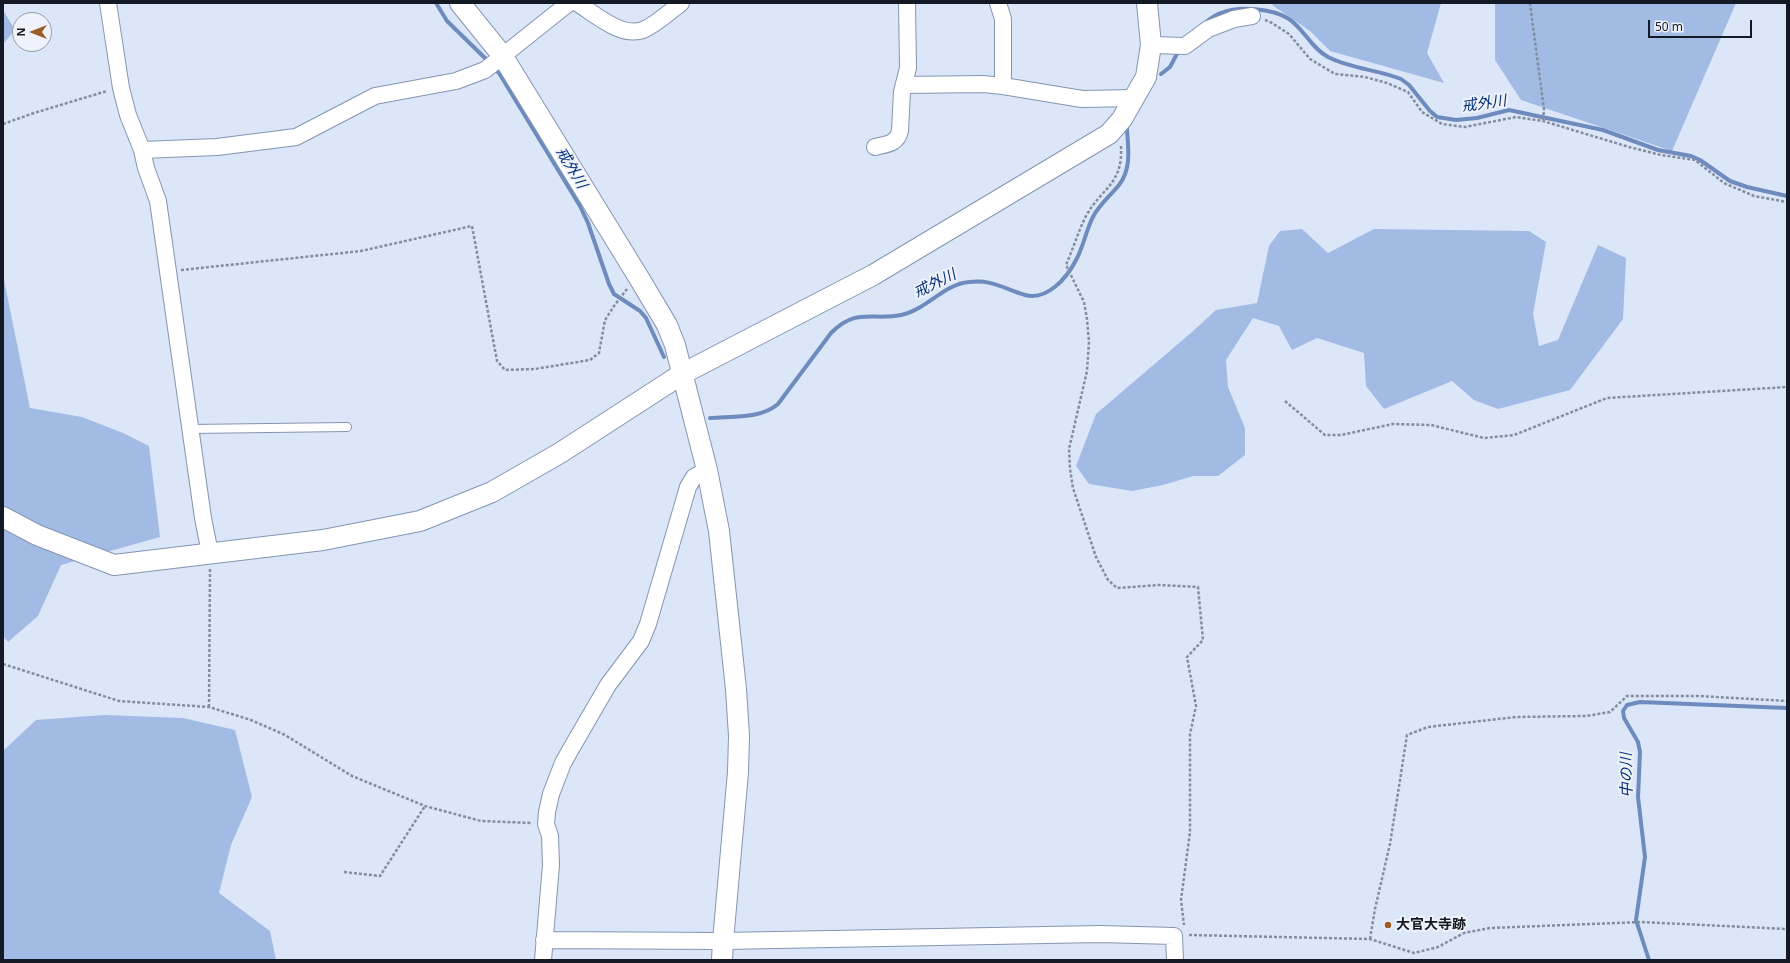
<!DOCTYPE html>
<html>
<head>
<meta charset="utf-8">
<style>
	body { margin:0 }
	#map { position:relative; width:1790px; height:963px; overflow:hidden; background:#dbe6f9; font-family:"Noto Sans",sans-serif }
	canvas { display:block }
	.frame { position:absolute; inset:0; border:4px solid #141a25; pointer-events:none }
	.north { position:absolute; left:12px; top:12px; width:40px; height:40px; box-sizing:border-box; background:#eff3f9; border:1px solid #979ca4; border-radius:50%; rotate:270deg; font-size:11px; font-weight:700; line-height:16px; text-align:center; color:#141a25 }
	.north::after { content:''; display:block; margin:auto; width:14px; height:18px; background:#9b5a26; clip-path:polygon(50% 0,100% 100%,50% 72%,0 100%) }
	.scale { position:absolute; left:1648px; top:20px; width:104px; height:18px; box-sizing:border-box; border:2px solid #141a25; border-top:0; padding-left:5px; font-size:12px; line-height:14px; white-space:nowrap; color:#141a25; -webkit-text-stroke:3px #eff3f9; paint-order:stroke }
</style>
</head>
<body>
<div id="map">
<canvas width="1790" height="963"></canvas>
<div class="frame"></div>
<div class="north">N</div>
<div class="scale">50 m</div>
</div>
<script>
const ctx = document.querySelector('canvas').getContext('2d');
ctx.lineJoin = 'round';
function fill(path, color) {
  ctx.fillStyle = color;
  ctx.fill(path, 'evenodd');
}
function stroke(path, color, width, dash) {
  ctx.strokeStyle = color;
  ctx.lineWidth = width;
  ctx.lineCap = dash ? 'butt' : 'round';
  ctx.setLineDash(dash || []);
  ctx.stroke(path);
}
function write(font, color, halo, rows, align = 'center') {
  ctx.font = font + ' "Noto Sans","Noto Sans JP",sans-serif';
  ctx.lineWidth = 4;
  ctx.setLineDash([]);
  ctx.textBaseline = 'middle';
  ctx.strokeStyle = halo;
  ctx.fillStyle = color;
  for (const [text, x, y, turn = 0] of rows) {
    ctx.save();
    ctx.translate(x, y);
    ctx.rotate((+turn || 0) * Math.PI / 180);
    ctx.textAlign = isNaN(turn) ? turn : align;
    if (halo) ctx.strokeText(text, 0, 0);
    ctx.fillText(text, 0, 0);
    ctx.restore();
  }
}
fill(new Path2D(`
	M1274 3H1441L1427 53 1444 83 1330 51 1310 31 1272 5Z
	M1495 3H1736L1672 151 1521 100 1495 60Z
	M3 10 15 30 3 44Z
	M1302 229 1328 253 1374 229 1529 231 1546 242 1533 314 1539 346 1558 340 1598 245 1626 258 1623 319 1570 390 1498 409 1474 400 1452 381 1384 409 1366 386 1364 353 1317 338 1292 350 1279 326 1253 318 1226 360 1228 387 1245 428V455L1218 476H1193L1163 485 1132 491 1089 484 1076 466 1096 414 1192 332 1216 310 1257 303 1269 246 1280 231Z
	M3 275 30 408 82 417 123 433 149 446 160 537 61 565 38 616 8 642 3 636Z
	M104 715 183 718 235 730 252 797 231 845 219 893 270 931 276 960H3V751L36 720Z`), '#a2bbe4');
stroke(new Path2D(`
	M436 3 447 21 489 62
	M1205 23C1210 19 1215 15 1221 13 1239 6 1272 8 1289 19 1304 29 1311 48 1328 57 1349 68 1378 70 1401 79L1409 85 1430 111 1437 117 1456 120 1477 118 1509 110 1603 130 1658 150 1691 156 1700 160 1730 181 1747 187 1787 196
	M493 67 499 73 580 206 588 223 609 284 614 294 640 311 646 318 664 357
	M1161 74 1170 67 1179 50
	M710 418C732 416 761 419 778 404L831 333C857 307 871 321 901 315 926 310 944 284 969 282 992 279 1004 289 1025 295 1047 301 1067 278 1076 260 1084 246 1086 229 1094 215 1101 203 1111 195 1119 185 1132 168 1128 148 1127 129
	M1649 960 1636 920 1645 857 1638 797 1640 752 1638 742 1624 718 1623 711 1627 705 1640 702 1787 708`), '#6e8bbe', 4);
const service = new Path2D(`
	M191 429 347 427`);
const minor = new Path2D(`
	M108 3 121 88 128 115 142 150 146 168 158 201 203 518 210 553
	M577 3C595 14 621 38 643 30 657 24 669 12 681 3
	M998 3 1003 19V86
	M1151 45 1185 46 1208 29 1234 19 1252 16
	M904 85 983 84 1003 86 1082 99 1135 98
	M875 147C887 144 897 144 900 131L902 92 908 68 907 3
	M142 150 217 147 296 137 375 96 456 81 485 70 569 3
	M544 940 723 941 1100 934 1174 936 1175 960
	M543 960 551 865 550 836 546 824 547 812 551 794 563 763 572 747 608 685 641 641 648 624 688 487 694 477 707 470`);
const tertiary = new Path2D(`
	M460 3 502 55 639 278 667 325 675 345 707 470 719 531 736 689 739 736 738 772 723 941 722 960
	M3 517 37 535 114 565 323 540 420 521 492 492 560 453 682 374 873 275 1109 134 1122 119 1146 77 1151 45 1147 3`);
stroke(service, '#8495b2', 10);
stroke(minor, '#8495b2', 18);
stroke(tertiary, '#8495b2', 22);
stroke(new Path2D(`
	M1530 3 1544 110 1543 121
	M1265 20 1272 23 1289 34 1310 59 1335 74 1365 77 1387 83 1408 92 1422 112 1442 124 1465 127 1516 117 1543 121 1629 147 1661 155 1695 160 1724 183 1754 196 1787 202
	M3 124 34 113 107 91
	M1121 146C1123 185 1102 187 1086 216 1078 232 1073 249 1066 265L1084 302 1087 319 1089 342 1087 371 1069 449 1070 469 1073 488 1096 557 1108 580 1117 588 1159 585 1198 587 1203 640 1187 657 1196 706 1190 734V832L1181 900 1184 925
	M181 270 361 251 472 226 497 361 505 370 535 369 590 360 599 353 605 320 614 306 627 289
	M1285 401 1325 435H1341L1393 424 1431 425 1484 438 1514 435 1607 398 1787 387
	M3 664 119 701 209 707 251 720 285 735 352 776 425 806 481 821 532 823
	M209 707 210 569
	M344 872 380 876 425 806
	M1189 935 1370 939 1414 953 1438 947 1464 933 1490 928 1641 922 1787 929
	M1370 939 1375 909 1390 844 1407 735 1428 727 1516 717 1586 716 1610 712 1627 696H1699L1787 701`), '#848d9d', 2.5, [3, 2]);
stroke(service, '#fff', 8);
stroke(minor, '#fff', 16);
stroke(tertiary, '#fff', 20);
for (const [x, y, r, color] of [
	[1388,925,4,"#9b5a26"]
]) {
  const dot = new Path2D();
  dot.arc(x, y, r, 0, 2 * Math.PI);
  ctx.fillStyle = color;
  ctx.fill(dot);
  stroke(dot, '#eff3f9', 1.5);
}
write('bold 14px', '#141a25', '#eff3f9', [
	["大官大寺跡",1396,925]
], 'left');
write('italic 15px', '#05307b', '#eff3f9', [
	["戒外川",1484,104,-8],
	["戒外川",571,168,59],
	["戒外川",935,284,-26],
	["中の川",1627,775,-91]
]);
</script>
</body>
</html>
